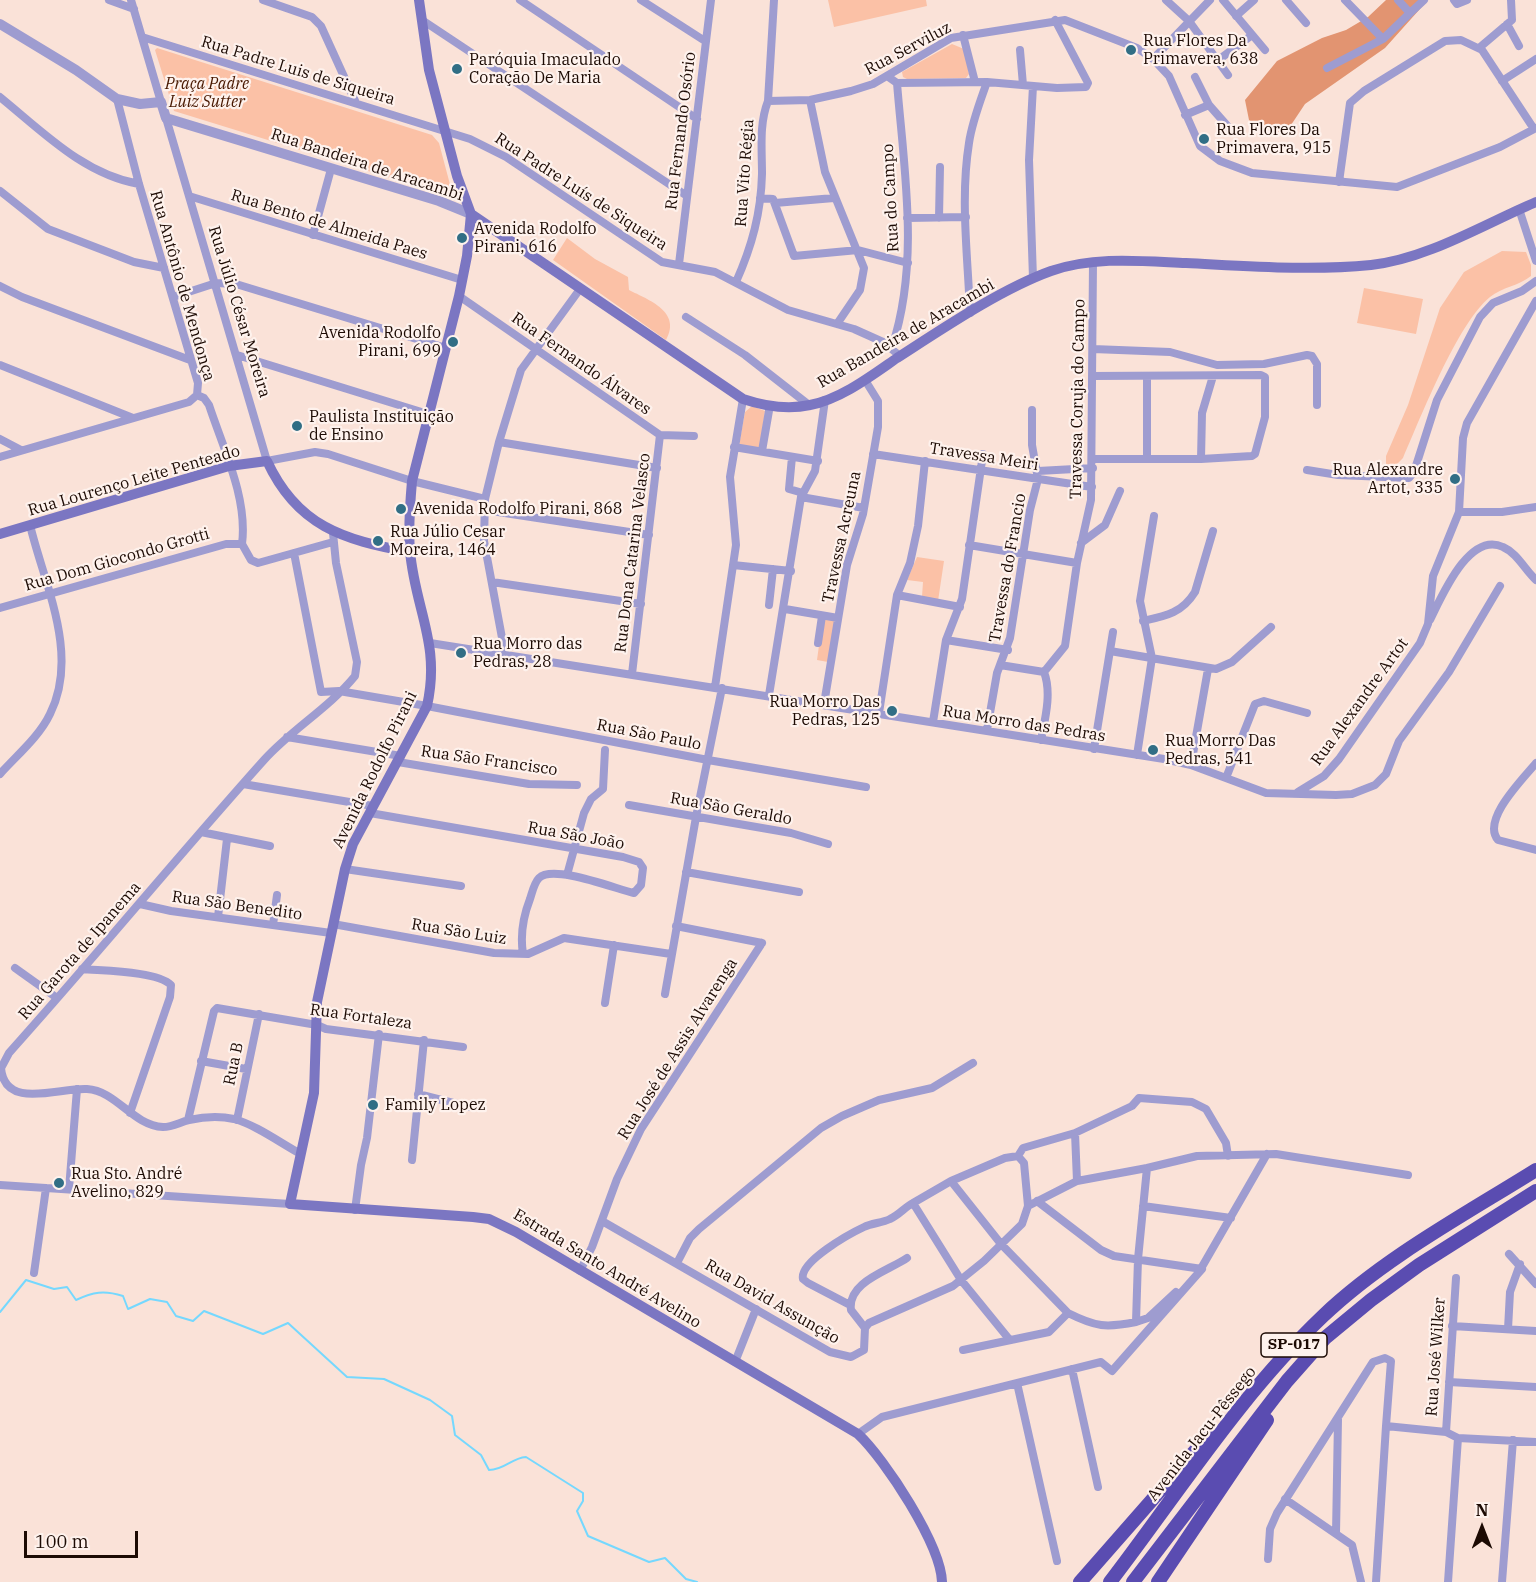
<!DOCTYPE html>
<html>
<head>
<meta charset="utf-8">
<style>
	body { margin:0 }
	#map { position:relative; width:1536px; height:1582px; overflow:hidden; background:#fae2d8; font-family:"IBM Plex Serif",serif }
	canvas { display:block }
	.north { position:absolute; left:1452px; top:1498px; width:60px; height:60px; -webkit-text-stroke:4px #fef2ed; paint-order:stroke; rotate:0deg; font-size:16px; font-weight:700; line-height:24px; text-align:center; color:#1c0a03 }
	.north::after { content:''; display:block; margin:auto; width:21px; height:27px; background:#1c0a03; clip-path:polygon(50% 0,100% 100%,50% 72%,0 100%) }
	.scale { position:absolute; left:24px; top:1531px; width:114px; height:27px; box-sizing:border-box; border:3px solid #1c0a03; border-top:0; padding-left:8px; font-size:18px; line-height:21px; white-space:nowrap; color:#1c0a03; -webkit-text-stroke:4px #fef2ed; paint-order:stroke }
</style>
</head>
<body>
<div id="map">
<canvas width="1536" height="1582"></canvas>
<div class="north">N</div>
<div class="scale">100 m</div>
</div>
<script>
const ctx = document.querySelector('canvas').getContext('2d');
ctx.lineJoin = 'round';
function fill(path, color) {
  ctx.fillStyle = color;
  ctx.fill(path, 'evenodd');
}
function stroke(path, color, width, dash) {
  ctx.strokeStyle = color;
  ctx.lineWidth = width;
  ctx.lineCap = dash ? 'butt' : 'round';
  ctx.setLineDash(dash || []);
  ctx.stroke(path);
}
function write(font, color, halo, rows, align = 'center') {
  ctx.font = font + ' "IBM Plex Serif",serif';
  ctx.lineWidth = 4.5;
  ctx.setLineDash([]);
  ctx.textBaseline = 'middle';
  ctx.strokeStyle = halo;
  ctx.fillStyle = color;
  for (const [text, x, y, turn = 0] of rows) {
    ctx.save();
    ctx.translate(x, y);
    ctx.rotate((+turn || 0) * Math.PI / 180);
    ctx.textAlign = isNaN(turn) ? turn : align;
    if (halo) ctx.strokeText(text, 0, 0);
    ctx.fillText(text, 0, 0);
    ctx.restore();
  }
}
fill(new Path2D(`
	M828 0H926L927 6 834 27Z
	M952 44 964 49 969 74 966 78 907 79 903 77 902 72Z
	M157 48 432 135 439 143 452 192 446 195 174 111 155 50Z
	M567 238 595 259 628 277 629 290C649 300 682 312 666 340L553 260Z
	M1502 251 1526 252 1531 265V276C1519 286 1502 287 1490 297 1457 324 1421 417 1403 458L1394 467 1386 466V456L1408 405 1440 308 1464 272Z
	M1364 288 1423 299 1416 334 1357 323Z
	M752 406 765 411 760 446 757 449 739 445 745 412Z
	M917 557 944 561 938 601 922 597 923 582 907 580Z
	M823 616 835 618 828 662 817 660Z`), '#fbc1a6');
fill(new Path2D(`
	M1386 0H1428L1385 48 1305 104 1287 131C1270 134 1262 130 1249 120L1245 100 1277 61 1322 38 1346 30 1368 17Z`), '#e29471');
stroke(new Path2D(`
	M0 1312 26 1280 54 1289 67 1287 76 1300C93 1292 104 1290 123 1296L128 1309 150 1299 167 1302 176 1316 193 1321 204 1311 263 1334 288 1323 347 1377 384 1379 430 1400 452 1416 455 1435 481 1455 489 1470C505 1470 511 1458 526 1457L583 1493V1501L577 1511 588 1536 649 1562 665 1558 686 1579 697 1582`), '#75d8fe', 2);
stroke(new Path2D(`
	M109 0 134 9
	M131 0 161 102
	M263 0 312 17 321 26 356 103
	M520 0 697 119
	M641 0 705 41
	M1166 0 1189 21 1228 75
	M1223 0 1265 50
	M1286 0 1306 23
	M1345 0 1383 39
	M1454 0 1457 4 1467 0
	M1410 13 1424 0
	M1236 16 1254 0
	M422 20 687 196
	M1507 24 1519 46
	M963 35 975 82
	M142 37 470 139 506 157 662 262 715 272 788 310 854 329 883 342 900 356
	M1479 48 1512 20 1511 0
	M1020 50 1023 85
	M1153 59 1210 0
	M1217 61 1252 35
	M1327 68 1383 39 1410 13 1398 0
	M887 76 897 83 987 82 1057 88 1086 87 1088 83 1055 20
	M1502 81 1536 59
	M0 97C42 131 83 174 139 184
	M117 99 139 184 198 383 197 395
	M810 100 825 172 864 268 860 290 837 324
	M768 101 810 100 851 91 873 84 951 38 1065 20 1137 48 1153 59 1169 76 1200 146 1220 161 1252 173 1397 187 1500 147 1536 128
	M1209 105 1231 130
	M1185 115 1209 105 1195 77
	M166 118 267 461 315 452 328 454 412 481 485 499
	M1339 182 1350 103 1364 91 1445 41 1461 40 1482 50 1534 129
	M0 191 48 229 134 262 164 268
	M189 196 462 280
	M760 198 773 199 794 256 858 250 908 263
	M775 203 834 198
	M1519 209 1536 261
	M907 218 966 217
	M939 218 940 167
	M313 235 331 169
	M679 264 711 0
	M1033 278 1029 160 1033 86
	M736 282C752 246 761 213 762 174 762 149 759 124 768 101L774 0
	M0 286 22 297 190 360
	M459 296 660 435 694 436
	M173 297 216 283 236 284 446 348
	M970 313C968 258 960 199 969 143 972 122 980 102 987 82
	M686 317 745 355 809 405
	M892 347C920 262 904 170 897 83
	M1093 349 1170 352 1217 365 1264 364 1307 355 1312 356 1317 364V405
	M237 355 428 414
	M0 365 133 418
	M1092 376 1261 375 1265 377V417L1255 454 1252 456 1201 459H1092
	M197 395 204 398 209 405C223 448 248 498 242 544
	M0 439 21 450
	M499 442 657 468
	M734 447 818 461
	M762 451 770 405
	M873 454 1092 487
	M0 457 189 402 197 395
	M792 457 789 489 803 493
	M1147 459V377
	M1201 459 1202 413 1213 376
	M1307 470 1338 475 1409 478 1414 472 1437 400 1480 317 1493 303 1522 291 1536 281
	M1038 471 1093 468
	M801 497 864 508
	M485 510 649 535
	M1459 512H1502L1536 507
	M1081 543 1105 525 1120 491
	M242 544 251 560 258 563 333 542
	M969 545 1077 563
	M294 553 321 692 339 691 427 706 708 760 866 787
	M733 565 791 571
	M492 582 641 604
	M897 595 960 607
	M769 605 773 569
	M0 608 226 544H242
	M785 609 838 618
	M1430 620C1442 596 1469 531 1503 547 1517 553 1525 570 1536 580
	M1143 621C1166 616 1182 613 1195 592L1213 531
	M946 640 1008 650
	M430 643 1164 759 1191 765 1266 793 1336 795 1352 794 1375 785 1386 774 1399 741 1449 672 1500 586
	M818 643 822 616
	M1110 651 1216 669 1232 662 1271 627
	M505 654 484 541 485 499 499 442 521 370 580 289
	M1000 665 1044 672
	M632 674 660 435
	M715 687 736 545 730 477 743 399
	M769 695 801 497 815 471 825 400
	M824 704 847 565 863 514 878 427V401L865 380
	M879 713 897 595 910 563 918 526 925 461
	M933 722 946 640 962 599 983 454
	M987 730 997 673 1010 638 1030 510 1038 479 1032 445V410
	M287 737 401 756
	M1041 740C1045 719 1052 693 1044 672L1065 646 1077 563 1091 500 1093 262
	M1094 749 1113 632
	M1137 755 1152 658 1140 601 1154 516
	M398 762 529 784 577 785
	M1536 763C1523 779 1481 820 1498 840L1536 850
	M1191 765 1208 669
	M0 774C17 755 39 737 50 714 80 654 44 584 30 525
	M1226 778 1255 704 1264 701 1307 713
	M243 784 373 806
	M1298 792 1324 776 1339 759 1420 643 1428 624 1433 576 1459 512 1463 438 1467 423 1536 301
	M629 805 791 833 828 844
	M370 813 623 857 639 862 643 868 641 885 634 893C616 889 553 864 539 878 534 883 532 893 530 899 523 917 520 935 523 954
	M201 832 270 846
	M345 869 461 886
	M686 872 799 892
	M567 875 584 813 591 799 603 789 605 750
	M140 904 171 911 331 933
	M218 917 227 839
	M333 924 494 953 528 954 564 938 671 954
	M273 925 277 895
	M676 926 762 943
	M15 968 57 998
	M82 969C102 971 157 971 171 985L170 997 130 1113
	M665 994 696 817 722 688
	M605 1003 614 945
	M201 1061 246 1069
	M418 1094 469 1107
	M188 1120 214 1011 217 1008 317 1025 326 1029 463 1047
	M237 1120 259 1014
	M1075 1133 1132 1106 1139 1098 1192 1102 1206 1109 1226 1143 1228 1156
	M299 1153C279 1142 256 1125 234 1119 220 1116 203 1117 189 1120 180 1122 173 1127 163 1127 132 1125 117 1091 87 1089 60 1087 5 1111 1 1068L9 1053C96 956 178 856 264 760 292 729 329 708 355 676L357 662 336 563 333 533
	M1018 1156 1023 1148 1075 1133 1077 1181
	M412 1160 424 1040
	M0 1185 290 1204
	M69 1189 77 1089
	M1037 1201 1101 1250 1114 1256 1202 1269
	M913 1203 951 1181
	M1028 1206 1077 1181 1147 1168
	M1143 1206 1231 1218
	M355 1210 361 1165 367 1138 379 1034
	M602 1221 830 1352 851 1357 864 1350 865 1328 869 1323 953 1286 984 1261 1022 1224 1028 1206 1024 1163 1018 1156 1005 1158 951 1181 1001 1244 1068 1313
	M1509 1254 1536 1284
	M677 1263 690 1238 699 1229 821 1128 842 1116 879 1100 932 1088 973 1063
	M580 1271 592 1247 617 1179 641 1129 762 943
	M1199 1272 1267 1154
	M34 1273 46 1188
	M1456 1278 1446 1432 1458 1438 1536 1442
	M850 1305 808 1283 803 1279C799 1262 849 1234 864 1227 872 1223 882 1223 890 1219 899 1215 905 1207 913 1203L961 1280 1009 1339
	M1136 1322 1148 1318 1176 1292
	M1452 1326 1536 1331
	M865 1328 851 1310C847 1282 888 1271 907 1258
	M1508 1329 1510 1292 1520 1264
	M963 1350 1049 1332 1068 1313C1096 1327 1106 1328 1136 1322L1138 1259 1147 1168 1197 1156 1276 1154 1408 1175
	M735 1362 756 1309
	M1072 1369 1098 1487
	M1449 1382 1536 1387
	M1017 1383 1057 1561
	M858 1434 882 1417 1101 1362 1112 1371 1202 1269
	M1285 1499 1336 1534 1338 1419
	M1336 1534 1352 1545 1361 1582
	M1268 1559 1270 1529 1277 1513 1373 1362 1385 1358 1391 1361 1386 1426 1446 1432
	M1376 1582 1386 1426
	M1448 1582 1458 1438
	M1502 1582 1513 1440`), '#9e9cd0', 8);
stroke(new Path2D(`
	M0 24 76 70 117 99 140 104 161 102 166 118 439 201 471 214`), '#9e9cd0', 10);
stroke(new Path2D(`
	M419 0 429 70 457 176 471 214 467 256 459 296 412 481C410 504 408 528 410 551 415 609 441 644 427 706L353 844 345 869 317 1002 314 1093 290 1204 473 1217 489 1219 516 1232 858 1434C885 1459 941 1545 942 1582
	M471 214 743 399C764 406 788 410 810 405 841 399 871 376 897 358 942 329 1001 289 1051 271 1094 256 1141 261 1186 263 1247 266 1310 271 1371 265 1427 259 1484 224 1536 202
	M0 534 229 466 267 461C297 526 343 540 410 552`), '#7b76c2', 10);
stroke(new Path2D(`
	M1080 1582 1209 1435
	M1110 1582C1179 1492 1240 1395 1323 1316 1384 1258 1464 1215 1536 1170
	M1133 1582 1287 1381 1325 1338 1371 1300 1419 1265 1536 1191
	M1158 1582 1267 1420`), '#5a4cb1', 14);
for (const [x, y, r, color] of [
	[1131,50,6,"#316e85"],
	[457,69,6,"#316e85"],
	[1204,139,6,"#316e85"],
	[462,238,6,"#316e85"],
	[453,342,6,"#316e85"],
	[297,426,6,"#316e85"],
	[1455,479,6,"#316e85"],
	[401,509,6,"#316e85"],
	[378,541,6,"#316e85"],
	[461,653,6,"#316e85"],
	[892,711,6,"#316e85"],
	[1153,750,6,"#316e85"],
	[373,1105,6,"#316e85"],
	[59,1183,6,"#316e85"]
]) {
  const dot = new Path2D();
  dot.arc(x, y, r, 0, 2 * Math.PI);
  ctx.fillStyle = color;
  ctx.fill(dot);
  stroke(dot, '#fef2ed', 2);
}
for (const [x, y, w] of [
	[1294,1345,66]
]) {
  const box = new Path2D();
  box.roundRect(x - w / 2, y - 12, w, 24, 4.5);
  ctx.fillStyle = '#fef2ed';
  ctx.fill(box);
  stroke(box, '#1c0a03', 1.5);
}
write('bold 15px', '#1c0a03', null, [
	["SP-017",1294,1345]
]);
write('16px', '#1c0a03', '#fef2ed', [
	["Rua Flores Da",1143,41],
	["Primavera, 638",1143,59],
	["Paróquia Imaculado",469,60],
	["Coração De Maria",469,78],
	["Rua Flores Da",1216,130],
	["Primavera, 915",1216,148],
	["Avenida Rodolfo",474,229],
	["Pirani, 616",474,247],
	["Avenida Rodolfo",441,333,"right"],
	["Pirani, 699",441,351,"right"],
	["Paulista Instituição",309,417],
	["de Ensino",309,435],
	["Rua Alexandre",1443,470,"right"],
	["Artot, 335",1443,488,"right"],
	["Avenida Rodolfo Pirani, 868",413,509],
	["Rua Júlio Cesar",390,532],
	["Moreira, 1464",390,550],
	["Rua Morro das",473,644],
	["Pedras, 28",473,662],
	["Rua Morro Das",880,702,"right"],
	["Pedras, 125",880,720,"right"],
	["Rua Morro Das",1165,741],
	["Pedras, 541",1165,759],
	["Family Lopez",385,1105],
	["Rua Sto. André",71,1174],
	["Avelino, 829",71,1192]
], 'left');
write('16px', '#1c0a03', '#fef2ed', [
	["Rua Serviluz",908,49,-28],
	["Rua Padre Luis de Siqueira",298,71,17],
	["Rua Fernando Osório",681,131,-83],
	["Rua Bandeira de Aracambi",367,165,18],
	["Rua Vito Régia",745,173,-86],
	["Rua Padre Luís de Siqueira",581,192,33],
	["Rua do Campo",891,198,-93],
	["Rua Bento de Almeida Paes",329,225,17],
	["Rua Antônio de Mendonça",182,286,74],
	["Rua Júlio César Moreira",239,312,73],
	["Rua Bandeira de Aracambi",906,334,-30],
	["Rua Fernando Álvares",581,364,35],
	["Travessa Coruja do Campo",1078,399,-89],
	["Travessa Meiri",984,457,9],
	["Rua Lourenço Leite Penteado",134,481,-16],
	["Travessa Acreuna",842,537,-78],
	["Rua Dona Catarina Velasco",633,553,-83],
	["Rua Dom Giocondo Grotti",117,560,-16],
	["Travessa do Francio",1008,568,-80],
	["Rua Alexandre Artot",1360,702,-54],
	["Rua Morro das Pedras",1024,724,9],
	["Rua São Paulo",649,735,11],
	["Rua São Francisco",489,761,8],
	["Avenida Rodolfo Pirani",375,770,-64],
	["Rua São Geraldo",731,809,10],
	["Rua São João",576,836,10],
	["Rua São Benedito",237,906,8],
	["Rua São Luiz",459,932,9],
	["Rua Garota de Ipanema",80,951,-49],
	["Rua Fortaleza",361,1017,8],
	["Rua José de Assis Alvarenga",678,1049,-58],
	["Rua B",234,1064,-78],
	["Estrada Santo André Avelino",607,1269,31],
	["Rua David Assunção",772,1302,30],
	["Rua José Wilker",1436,1357,-86],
	["Avenida Jacu-Pêssego",1202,1434,-52]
]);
write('italic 16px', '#481800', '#fef2ed', [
	["Praça Padre",207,84],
	["Luiz Sutter",207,102]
]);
</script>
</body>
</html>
